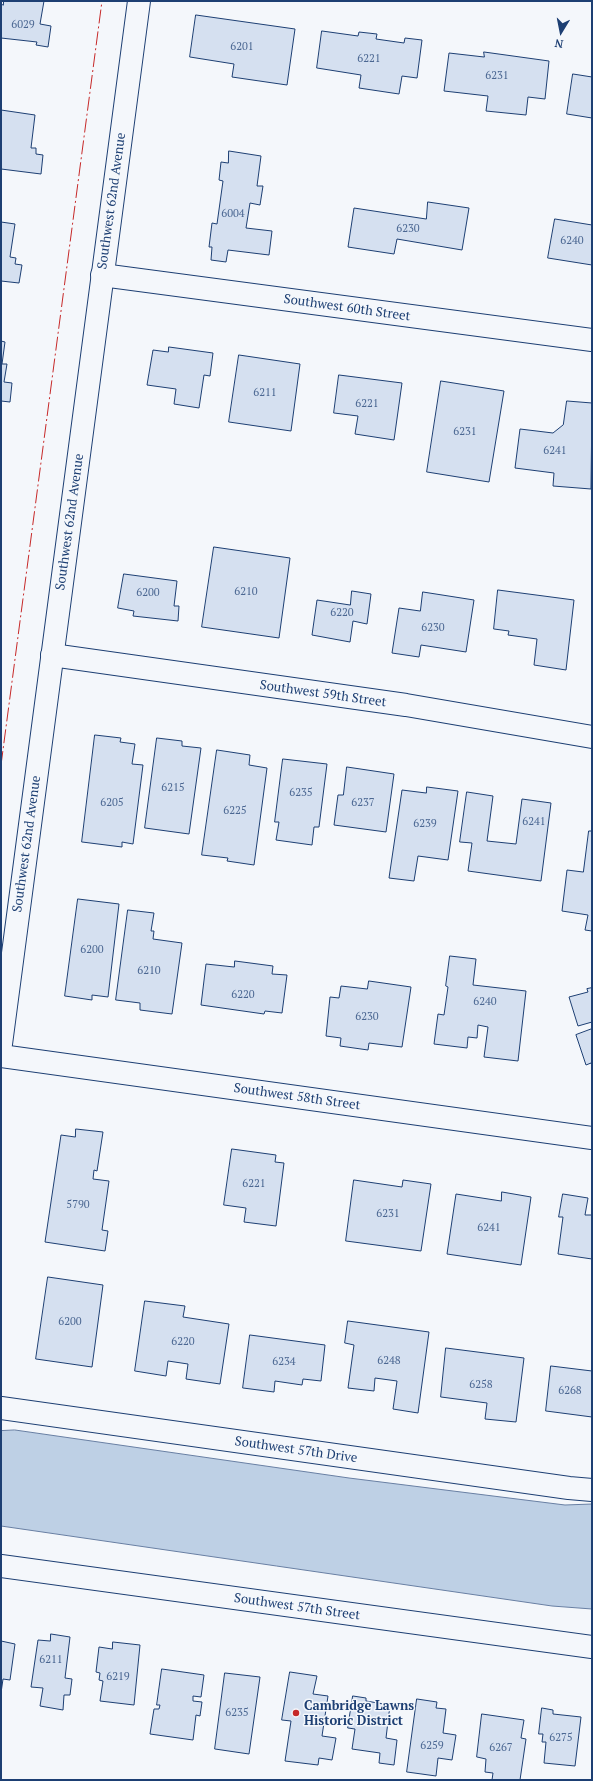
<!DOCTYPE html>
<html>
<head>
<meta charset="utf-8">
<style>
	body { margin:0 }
	#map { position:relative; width:593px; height:1781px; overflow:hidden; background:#f4f7fb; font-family:"PT Serif",serif }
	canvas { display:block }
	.frame { position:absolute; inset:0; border:2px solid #1d3f73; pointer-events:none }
	.north { position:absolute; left:541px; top:12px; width:40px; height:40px; -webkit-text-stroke:3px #f4f7fb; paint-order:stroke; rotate:190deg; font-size:11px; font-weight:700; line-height:16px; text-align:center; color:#1d3f73 }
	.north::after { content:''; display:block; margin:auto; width:14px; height:18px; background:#1d3f73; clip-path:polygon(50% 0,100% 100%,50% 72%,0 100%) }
</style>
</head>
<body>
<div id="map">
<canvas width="593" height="1781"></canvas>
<div class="frame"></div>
<div class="north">N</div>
</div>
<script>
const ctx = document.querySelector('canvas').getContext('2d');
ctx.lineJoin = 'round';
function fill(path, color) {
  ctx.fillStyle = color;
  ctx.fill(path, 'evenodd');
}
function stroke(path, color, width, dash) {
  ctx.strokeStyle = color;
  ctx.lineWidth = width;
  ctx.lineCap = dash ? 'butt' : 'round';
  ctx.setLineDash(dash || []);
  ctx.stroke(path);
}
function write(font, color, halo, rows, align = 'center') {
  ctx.font = font + ' "PT Serif",serif';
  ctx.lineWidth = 3;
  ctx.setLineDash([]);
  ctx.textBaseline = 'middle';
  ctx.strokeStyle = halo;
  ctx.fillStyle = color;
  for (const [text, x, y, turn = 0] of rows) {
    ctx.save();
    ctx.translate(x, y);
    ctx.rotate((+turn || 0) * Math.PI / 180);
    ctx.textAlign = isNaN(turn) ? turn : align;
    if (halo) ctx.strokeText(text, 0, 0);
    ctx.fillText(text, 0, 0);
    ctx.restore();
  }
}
const water = new Path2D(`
	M15 1430 349 1478 565 1505 592 1504V1609L552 1606 1 1526V1431Z`);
fill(water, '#bed0e5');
stroke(water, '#687fa3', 1);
const building = new Path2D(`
	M4 1H44L40 24 51 26 48 47 36 45 37 42 1 38V4L3 5Z
	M196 15 295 29 287 85 232 77 234 64 190 57Z
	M322 31 358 36 359 32 377 34 376 39 404 43 405 38 422 40 417 78 402 76 399 94 359 88 361 75 317 68Z
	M484 52 549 61 545 99 528 97 526 115 486 111 488 96 444 91 449 53 484 57Z
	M573 74 592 77V118L567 114Z
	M1 110 35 115 31 148H36V154L43 155 41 174 1 169Z
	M229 151 261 156 257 186H263L260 205 250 203 246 228 272 231 269 255 228 250 226 262 211 260 212 247H209L212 223 217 224 223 181 219 180 221 162 228 163Z
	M428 202 469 208 462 250 397 239 394 254 348 247 354 208 426 219Z
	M555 219 592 225V265L548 258Z
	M1 222 15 224 10 257 16 258 15 264 22 265 19 283 1 281Z
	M1 341 5 342 2 364H7L4 382 12 383 10 402 1 401Z
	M169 347 213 353 210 376 204 375 199 408 174 404 176 389 147 385 153 350 168 352Z
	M239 355 300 364 291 431 229 422Z
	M339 375 402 383 394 440 355 434 358 416 334 413Z
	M441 381 504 391 489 482 427 472Z
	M567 401 592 403 591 489 553 486 554 473 515 468 520 429 553 433 563 425Z
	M214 547 290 558 279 638 202 627Z
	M124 574 177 581 174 606H179L178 621 133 616 134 611 118 608Z
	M498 590 574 600 566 670 534 665 537 639 508 635 509 631 494 629Z
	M352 591 371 594 367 624 353 621 350 642 312 635 317 600 350 605Z
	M423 592 474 600 466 652 421 645 419 657 392 653 399 608 420 611Z
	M95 735 121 738 120 742 135 744 132 764 143 765 133 844 122 842V847L82 842Z
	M157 738 182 741V746L201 748 189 834 145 828Z
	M217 750 250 755 249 765 267 768 254 865 227 861 228 858 202 855Z
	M283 759 327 764 319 827H314L312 845 276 840 279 822H275Z
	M347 767 394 774 386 832 334 825 338 795H343Z
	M427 787 458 791 448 860 418 856 414 881 389 878 402 790 426 793Z
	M467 792 493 796 487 841 516 844 522 799 551 803 541 881 468 871 472 843 460 842Z
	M589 831H592V931L585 930 588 915 562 911 567 870 583 872Z
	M78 899 119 904 108 997 92 995V1000L65 996Z
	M128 910 154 913 151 931H154L153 939 182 943 172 1014 140 1010V1003L116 1000Z
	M450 956 476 959 473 985 526 991 518 1061 484 1057 488 1027 478 1025 477 1038 468 1037 467 1048 434 1044 438 1014 444 1015 448 987 446 986Z
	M235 961 273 966 272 974 287 975 282 1013 265 1011 264 1014 201 1005 206 964 234 967Z
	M369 981 411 987 402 1047 369 1043 368 1050 340 1046 341 1038 326 1036 330 997 339 998 341 986 367 989Z
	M592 988V1022L578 1026 569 997 588 992 587 989Z
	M592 1029V1065L591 1063 586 1065 576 1035Z
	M76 1129 103 1132 97 1171 94 1170 93 1179 109 1181 102 1230 108 1231 105 1251 45 1242 61 1135 75 1137Z
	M232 1149 276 1155 275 1162 284 1163 276 1226 244 1222 246 1208 224 1205Z
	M354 1180 402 1187 403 1180 431 1184 421 1251 346 1241Z
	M502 1192 531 1197 521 1265 447 1254 456 1194 501 1201Z
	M563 1194 588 1198 585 1215H592V1259L558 1254 563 1217H559Z
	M48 1277 103 1285 92 1367 36 1359Z
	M145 1301 185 1306 183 1317 229 1324 220 1384 186 1379 188 1364 168 1361 166 1376 135 1371Z
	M348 1321 429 1332 418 1413 393 1409 397 1381 375 1378 374 1391 348 1388 354 1345 345 1343Z
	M250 1335 325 1345 321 1381 303 1379 302 1385 275 1381 274 1392 243 1388Z
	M446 1348 524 1358 516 1422 485 1419 487 1403 441 1397Z
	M551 1366 592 1371V1417L546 1411Z
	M51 1634 70 1637 65 1678 72 1679 70 1695H64L63 1710 40 1706 43 1688 31 1687 38 1640 50 1641Z
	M1 1641 15 1644 10 1680 3 1679 1 1693Z
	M113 1642 140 1645 134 1705 100 1701 103 1681 99 1680 100 1673 96 1672 99 1647 112 1649Z
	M162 1669 204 1675 201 1697 193 1696V1701L202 1702 200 1716 196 1715 193 1740 150 1734 154 1709H159L160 1705H157Z
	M290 1672 317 1676 313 1694 328 1696 322 1736 336 1738 332 1760 319 1758 318 1765 285 1761 291 1721 282 1720Z
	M225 1673 260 1677 249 1754 215 1749Z
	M353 1696 366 1698V1701L390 1705 386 1738 397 1740 394 1765 379 1763 380 1753 352 1749 355 1729 348 1728Z
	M417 1699 437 1702 436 1708 446 1709 443 1733 456 1735 452 1760 438 1758 436 1776 407 1772Z
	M542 1708 553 1710V1714L581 1717 575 1766 544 1763 546 1742H542L543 1734H539Z
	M482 1714 524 1720 521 1738 526 1739 520 1780H492L493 1773 485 1772 486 1759 477 1757Z`);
fill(building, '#d5e0f0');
stroke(building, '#1d3f73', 1);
const street = new Path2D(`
	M102 275 592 340
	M52 655 406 705 592 737
	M1 1056 592 1138
	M1 1408 569 1488 592 1490
	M1 1566 592 1647`);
const secondary = new Path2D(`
	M1 1044 139 1`);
stroke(street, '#1d3f73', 24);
stroke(secondary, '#1d3f73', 24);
stroke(street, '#f4f7fb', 22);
stroke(secondary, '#f4f7fb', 22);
stroke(new Path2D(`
	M1 765 102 1`), '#c62828', 1, [14, 3, 2, 3]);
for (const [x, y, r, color] of [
	[296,1713,4,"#c62828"]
]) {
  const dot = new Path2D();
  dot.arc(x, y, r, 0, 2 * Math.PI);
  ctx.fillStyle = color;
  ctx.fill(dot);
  stroke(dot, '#f4f7fb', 1.5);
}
write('11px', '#4b6792', null, [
	["6029",23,25],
	["6201",242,47],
	["6221",369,59],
	["6231",497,76],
	["6004",233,214],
	["6230",408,229],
	["6240",572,241],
	["6211",265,393],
	["6221",367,404],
	["6231",465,432],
	["6241",555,451],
	["6210",246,592],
	["6200",148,593],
	["6220",342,613],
	["6230",433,628],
	["6215",173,788],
	["6235",301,793],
	["6205",112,803],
	["6237",363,803],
	["6225",235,811],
	["6241",534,822],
	["6239",425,824],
	["6200",92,950],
	["6210",149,971],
	["6220",243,995],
	["6240",485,1002],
	["6230",367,1017],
	["6221",254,1184],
	["5790",78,1205],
	["6231",388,1214],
	["6241",489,1228],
	["6200",70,1322],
	["6220",183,1342],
	["6248",389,1361],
	["6234",284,1362],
	["6258",481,1385],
	["6268",570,1391],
	["6211",51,1660],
	["6219",118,1677],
	["6235",237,1713],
	["6275",561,1738],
	["6259",432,1746],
	["6267",501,1748]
]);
write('13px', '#1d3f73', '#f4f7fb', [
	["Southwest 62nd Avenue",112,201,-82],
	["Southwest 60th Street",347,308,8],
	["Southwest 62nd Avenue",70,522,-82],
	["Southwest 59th Street",323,694,8],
	["Southwest 62nd Avenue",27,844,-82],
	["Southwest 58th Street",297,1097,8],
	["Southwest 57th Drive",296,1450,8],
	["Southwest 57th Street",297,1607,8]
]);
write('bold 13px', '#1d3f73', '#f4f7fb', [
	["Cambridge Lawns",304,1706],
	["Historic District",304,1721]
], 'left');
</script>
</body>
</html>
